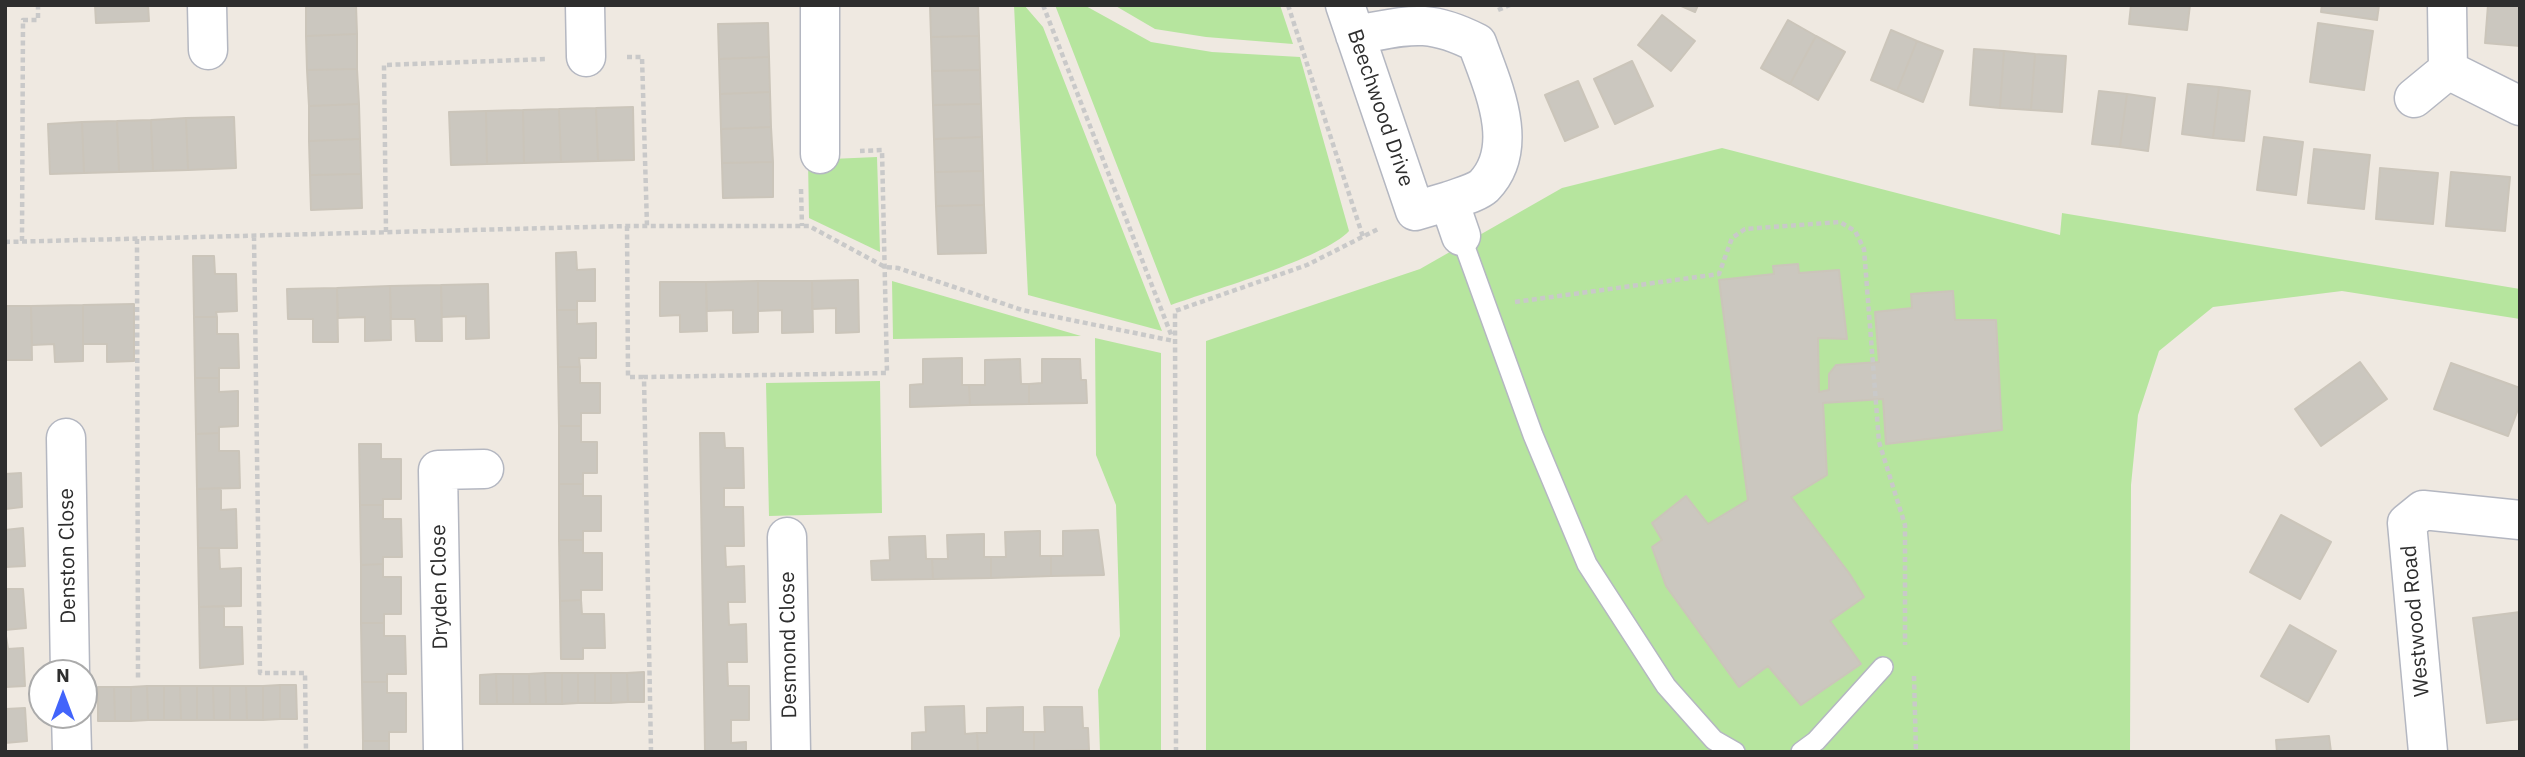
<!DOCTYPE html>
<html>
<head>
<meta charset="utf-8">
<style>
	body { margin:0 }
	#map { position:relative; width:2525px; height:757px; overflow:hidden; background:#efe9e1; font-family:"IBM Plex Sans",sans-serif }
	canvas { display:block }
	.frame { position:absolute; inset:0; border:7px solid #2e2e2e; pointer-events:none }
	.north { position:absolute; left:28px; top:659px; width:70px; height:70px; box-sizing:border-box; background:#fff; border:2px solid #ababab; border-radius:50%; rotate:0deg; font-size:19px; font-weight:700; line-height:28px; text-align:center; color:#2e2e2e }
	.north::after { content:''; display:block; margin:auto; width:24px; height:32px; background:#4264fb; clip-path:polygon(50% 0,100% 100%,50% 72%,0 100%) }
</style>
</head>
<body>
<div id="map">
<canvas width="2525" height="757"></canvas>
<div class="frame"></div>
<div class="north">N</div>
</div>
<script>
const ctx = document.querySelector('canvas').getContext('2d');
ctx.lineJoin = 'round';
function fill(path, color) {
  ctx.fillStyle = color;
  ctx.fill(path, 'evenodd');
}
function stroke(path, color, width, dash) {
  ctx.strokeStyle = color;
  ctx.lineWidth = width;
  ctx.lineCap = dash ? 'butt' : 'round';
  ctx.setLineDash(dash || []);
  ctx.stroke(path);
}
function write(font, color, halo, rows, align = 'center') {
  ctx.font = font + ' "IBM Plex Sans",sans-serif';
  ctx.lineWidth = 6;
  ctx.setLineDash([]);
  ctx.textBaseline = 'middle';
  ctx.strokeStyle = halo;
  ctx.fillStyle = color;
  for (const [text, x, y, turn = 0] of rows) {
    ctx.save();
    ctx.translate(x, y);
    ctx.rotate((+turn || 0) * Math.PI / 180);
    ctx.textAlign = isNaN(turn) ? turn : align;
    if (halo) ctx.strokeText(text, 0, 0);
    ctx.fillText(text, 0, 0);
    ctx.restore();
  }
}
fill(new Path2D(`
	M1014 5H1024L1043 27 1162 331 1028 295Z
	M1055 5H1084L1151 42 1212 52 1300 57 1349 231C1323 259 1212 290 1171 305Z
	M1114 5H1280L1293 44 1206 37 1155 29Z
	M1722 148 2060 235 2062 213 2520 289V319L2342 291 2213 307 2159 351 2138 415 2131 485 2130 752H1206V341L1420 269 1562 188Z
	M877 157 880 252 809 218 808 160Z
	M892 281 1081 336 893 339Z
	M1095 338 1161 353V752H1100L1098 690 1120 636 1116 505 1096 455Z
	M880 381 882 513 769 516 766 383Z`), '#b6e59e');
const building = new Path2D(`
	M95 5H148L149 21 96 23Z
	M306 5H356L357 34 306 36Z
	M930 5H978L979 36 931 37Z
	M1679 5H1698L1695 12Z
	M2131 5H2190L2187 30 2129 24Z
	M2322 5H2379L2377 20 2321 12Z
	M2488 5H2520V46L2485 43Z
	M1662 15 1695 41 1671 71 1638 45Z
	M1788 20 1816 36 1790 84 1761 68Z
	M768 23 769 57 719 59 718 24Z
	M2318 23 2373 31 2364 90 2310 82Z
	M1891 30 1917 41 1897 91 1871 80Z
	M357 34V69L307 70 306 36Z
	M979 36 980 70 932 71 931 37Z
	M1816 36 1845 52 1818 100 1790 84Z
	M1917 41 1943 51 1923 102 1897 91Z
	M1974 49 2004 51 2000 108 1970 105Z
	M2004 51 2035 54 2031 110 2000 108Z
	M2035 54 2066 56 2062 112 2031 110Z
	M769 57 770 92 720 94 719 59Z
	M1632 61 1653 106 1615 124 1594 79Z
	M357 69 359 104 309 106 307 70Z
	M980 70 981 104 933 105 932 71Z
	M1578 81 1598 127 1565 141 1545 95Z
	M2188 84 2219 87 2213 138 2182 134Z
	M2219 87 2250 91 2244 141 2213 138Z
	M2099 91 2127 94 2120 147 2092 144Z
	M770 92 771 127 721 129 720 94Z
	M2127 94 2155 98 2148 151 2120 147Z
	M359 104 360 139 309 141V106Z
	M981 104 982 137 934 139 933 105Z
	M633 107 634 160 598 161 596 108Z
	M596 108 598 161 561 162 559 109Z
	M559 109 561 162 524 163 523 110Z
	M523 110 524 163 487 164 486 111Z
	M486 111 487 164 451 165 449 112Z
	M234 117 236 168 188 170 186 118Z
	M186 118 188 170 153 171 151 120Z
	M151 120 153 171 119 172 117 121Z
	M117 121 119 172 84 173 82 122Z
	M82 122 84 173 50 174 48 124Z
	M771 127 773 162 722 163 721 129Z
	M982 137 983 171 935 172 934 139Z
	M2264 137 2303 142 2296 195 2257 190Z
	M360 139 361 174 310 175 309 141Z
	M2314 149 2370 155 2364 209 2308 203Z
	M773 162V197L723 198 722 163Z
	M2380 168 2438 173 2433 224 2376 219Z
	M983 171 984 205 936 206 935 172Z
	M2451 172 2510 177 2505 231 2446 226Z
	M361 174 362 208 311 210 310 175Z
	M984 205 986 253 938 254 936 206Z
	M576 252 577 270 595 269V301H577V310H557L556 253Z
	M193 256H214L215 274H236L237 311 216 312 217 317H194Z
	M1798 264 1799 273 1839 270 1847 339 1818 338 1819 392 1829 390V374L1836 365 1879 362 1875 312 1912 308 1911 294 1953 291 1955 320H1996L2002 430 1886 444 1883 399 1823 403 1827 475 1791 497 1849 573 1864 597 1830 621 1861 664 1801 705 1768 666 1739 687 1666 586 1652 547 1662 540 1652 523 1686 496 1708 524 1748 500 1719 280 1774 274 1773 266Z
	M858 280 859 332 836 333V308L812 309V281Z
	M758 281V332L733 333V310L707 311 706 282Z
	M758 281H812L813 332 782 333V310L758 311Z
	M660 282H706L707 331 680 332V315L660 316Z
	M488 284 489 338 466 339V316L442 317 441 285Z
	M441 285 442 341H416L415 319H391L390 286Z
	M390 286 391 340 365 341V317L338 318 337 288Z
	M337 288 338 342H313V319H288L287 289Z
	M134 304V361L107 362V344H83V305Z
	M83 305V361L55 362 54 344 32 345 31 306Z
	M5 306H31L32 360H5Z
	M557 310H577V324L596 323V358H579L580 367H558Z
	M194 317H217V334H238L239 368H219V378H195Z
	M962 358V385H969L970 405 910 407V385L923 384V359Z
	M1020 359 1021 384H1029V404L970 405 969 385H985V360Z
	M1042 359H1080L1081 380H1086L1087 403 1029 404V384L1042 383Z
	M2360 362 2387 399 2321 446 2295 409Z
	M2451 363 2520 388V404L2508 436 2434 409Z
	M558 367H580V383H600V413H581V426H559Z
	M195 378H219V392L238 391V426L219 427V433L196 434Z
	M559 426H581V442H597V473H583V484H559Z
	M219 433V451H239L240 488 197 489 196 434Z
	M700 433H724L725 448H743L744 488H724V507H743L744 546H725L726 567 744 566 745 602H728L729 625 746 624 747 662H727L728 686H749V720H731V743L746 742V752H705Z
	M359 444H381V459H401V499H383V505H360Z
	M21 473 22 507 5 509V474Z
	M559 484H583V496H601V531H583V540H559Z
	M221 488V510L236 509 237 548H198L197 489Z
	M360 505H383V519H401L402 557H383V564L361 565Z
	M2281 515 2331 542 2300 599 2250 572Z
	M23 528 25 566 5 567V530Z
	M1098 530 1104 575 1051 576V556H1063V531Z
	M1040 531V556H1051V576L991 578V557H1006L1005 532Z
	M984 534V557H991V578L933 579 932 559H948L947 535Z
	M925 536 926 559H932L933 579 872 580 871 561 890 560 889 537Z
	M559 540H583V553H602V590H581V600L560 601Z
	M198 548H219L220 569 241 568V606L199 607Z
	M383 564V577H401V614H384V623H361V565Z
	M5 589H23L26 628 5 630Z
	M581 600 582 614H604L605 648H583V659H561L560 601Z
	M224 606V627H242L243 664 200 668 199 607Z
	M2520 612V719L2487 723 2473 618Z
	M361 623H384V636H405L406 674H387V682H362Z
	M2290 625 2336 651 2308 702 2261 676Z
	M5 630 8 649 23 648 25 686 5 687Z
	M644 672V702H628L627 673Z
	M545 673 546 704H530L529 674Z
	M545 673H562V704H546Z
	M562 673H578V703L562 704Z
	M578 673H595V703H578Z
	M595 673H611V703H595Z
	M611 673H627L628 702 611 703Z
	M496 674H513V704H497Z
	M496 674 497 704H480V675Z
	M513 674H529L530 704H513Z
	M362 682H387V693H406V732H389V741H363Z
	M280 685H296L297 719H280Z
	M280 685V719L263 720V686Z
	M147 686H164V720H148Z
	M147 686 148 720 131 721V687Z
	M164 686H180L181 720H164Z
	M180 686H197V720H181Z
	M197 686H213L214 720H197Z
	M213 686H230V720H214Z
	M230 686H246L247 720H230Z
	M246 686H263V720H247Z
	M98 687H114L115 721H98Z
	M114 687H131V721H115Z
	M5 698 6 709 25 708 27 741 5 743Z
	M964 706 965 734 977 733 978 752H912V733L926 732 925 707Z
	M1023 707V732H1034V752H978L977 733H987V708Z
	M1044 707H1082L1083 728H1088L1089 750 1034 752V732H1045Z
	M2329 736 2331 752H2277L2276 740Z
	M363 741H389V752H408H363Z`);
fill(building, '#cbc7bf');
stroke(building, '#cbc5ba', 2);
const lane = new Path2D(`
	M1461 236 1533 435 1587 564 1666 686 1714 740 1735 752
	M1801 752 1816 741 1883 667`);
const street = new Path2D(`
	M207 5 208 50
	M585 5 586 57
	M820 5V154
	M1345 5 1415 211 1449 201 1461 236
	M1355 35C1408 26 1426 17 1477 43 1492 85 1522 147 1484 186 1476 193 1459 197 1449 201
	M2448 70 2520 106
	M2414 98 2448 70 2447 5
	M66 438 70 673
	M787 537 791 752
	M71 715 72 752
	M443 752 438 470 484 469
	M2428 752 2407 523 2423 510 2520 520`);
stroke(lane, '#b4b7c1', 22);
stroke(street, '#b4b7c1', 41);
stroke(new Path2D(`
	M1043 5 1172 337
	M1288 5 1363 237
	M1498 10 1510 5
	M627 57H642L647 226
	M801 189 802 226
	M627 226 628 377H644
	M386 232 384 65 548 59
	M254 236 260 673H305L306 752
	M137 239 138 679
	M22 241 23 20H38V5
	M5 242 627 226H809L885 267 898 268 1022 310 1174 341
	M1515 302 1719 274 1732 238 1745 229 1840 222 1855 231 1864 249 1879 442 1905 525V645
	M1914 676 1916 752
	M651 752 644 377 887 373 882 150 860 151
	M1176 752 1175 311 1307 265 1378 229`), '#c9c9c9', 4.5, [5, 3.5]);
stroke(lane, '#fff', 19);
stroke(street, '#fff', 38);
write('21px', '#2e2e2e', '#fff', [
	["Beechwood Drive",1380,108,71],
	["Denston Close",68,556,-91],
	["Dryden Close",440,587,-91],
	["Westwood Road",2416,621,-95],
	["Desmond Close",789,645,-91]
]);
</script>
</body>
</html>
